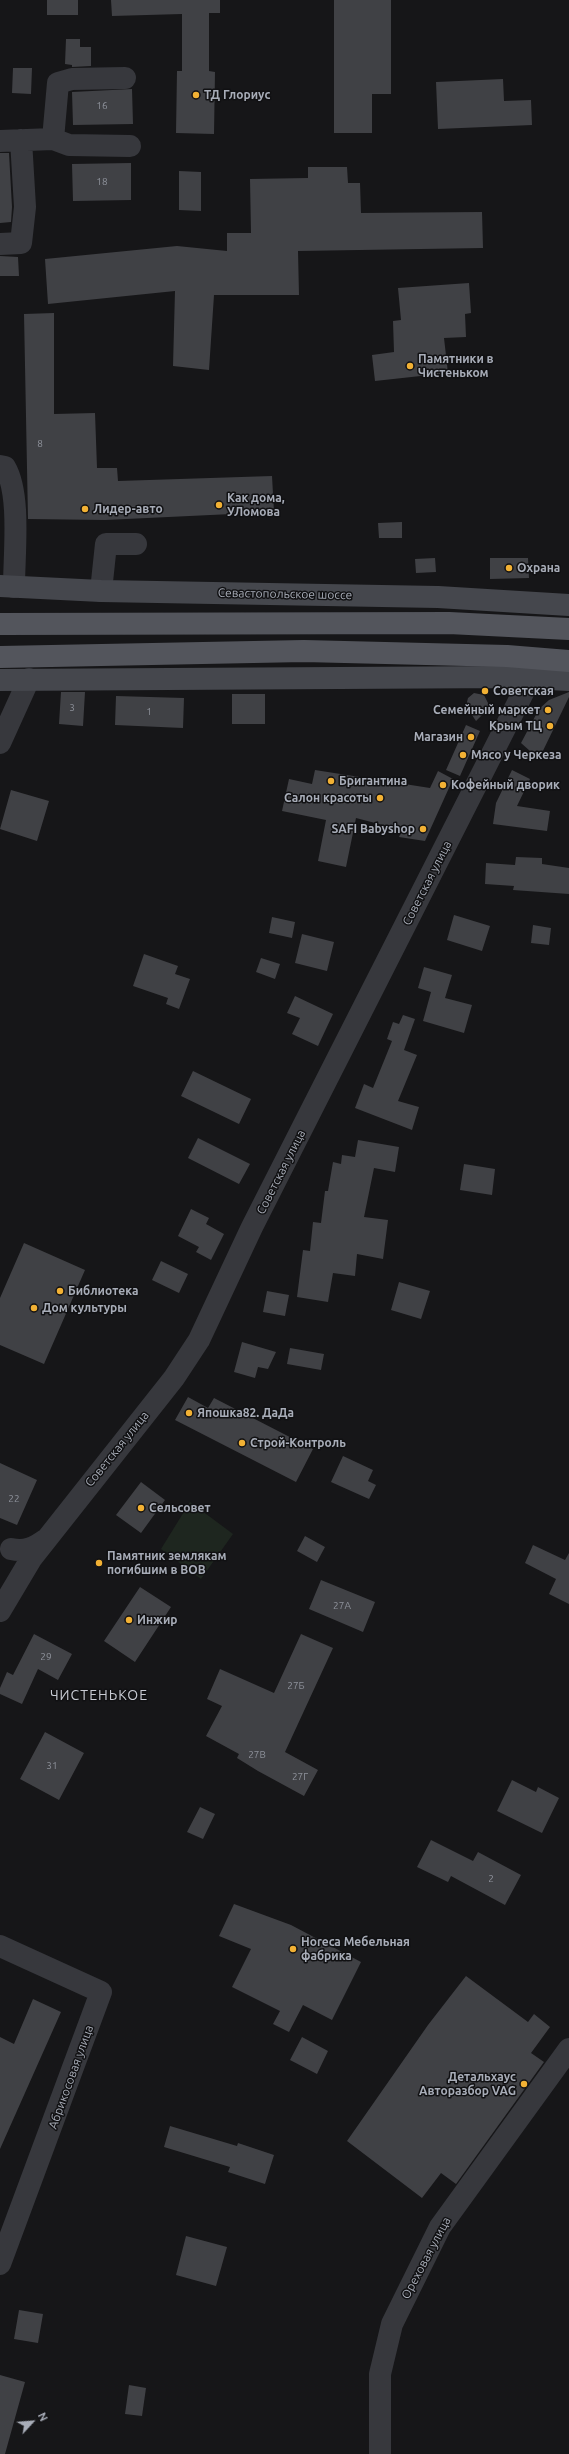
<!DOCTYPE html>
<html>
<head>
<meta charset="utf-8">
<style>
	body { margin:0 }
	#map { position:relative; width:569px; height:2454px; overflow:hidden; background:#161618; font-family:Ubuntu,sans-serif }
	canvas { display:block }
	.north { position:absolute; left:12px; top:2402px; width:40px; height:40px; -webkit-text-stroke:3px #111113; paint-order:stroke; rotate:64deg; font-size:11px; font-weight:700; line-height:16px; text-align:center; color:#a8adb8 }
	.north::after { content:''; display:block; margin:auto; width:14px; height:18px; background:#a8adb8; clip-path:polygon(50% 0,100% 100%,50% 72%,0 100%) }
</style>
</head>
<body>
<div id="map">
<canvas width="569" height="2454"></canvas>
<div class="north">N</div>
</div>
<script>
const ctx = document.querySelector('canvas').getContext('2d');
ctx.lineJoin = 'round';
function fill(path, color) {
  ctx.fillStyle = color;
  ctx.fill(path, 'evenodd');
}
function stroke(path, color, width, dash) {
  ctx.strokeStyle = color;
  ctx.lineWidth = width;
  ctx.lineCap = dash ? 'butt' : 'round';
  ctx.setLineDash(dash || []);
  ctx.stroke(path);
}
function write(font, color, halo, rows, align = 'center') {
  ctx.font = font + ' Ubuntu,sans-serif';
  ctx.lineWidth = 3;
  ctx.setLineDash([]);
  ctx.textBaseline = 'middle';
  ctx.strokeStyle = halo;
  ctx.fillStyle = color;
  for (const [text, x, y, turn = 0] of rows) {
    ctx.save();
    ctx.translate(x, y);
    ctx.rotate((+turn || 0) * Math.PI / 180);
    ctx.textAlign = isNaN(turn) ? turn : align;
    if (halo) ctx.strokeText(text, 0, 0);
    ctx.fillText(text, 0, 0);
    ctx.restore();
  }
}
fill(new Path2D(`
	M190 1502 233 1534 201 1579 161 1549Z`), '#1e261f');
fill(new Path2D(`
	M47 0H78V15H47Z
	M111 0H220V13H209V71L215 72 214 134 176 133 177 71H182V14L112 16Z
	M334 0H391V94H372V133H334Z
	M66 39H80V47H91V66L72 67V65L65 64Z
	M13 68H32L31 94 12 93Z
	M503 79 504 101 531 100 532 125 438 129 436 82Z
	M132 89 133 124 73 125 72 92Z
	M0 153H9L12 207 11 222 0 223Z
	M131 163V200L73 201 72 164Z
	M308 167H347L348 183H360L361 213 482 212 483 248 298 251 299 295H214L209 370 173 366 175 291 48 304 45 259 177 246 227 251V233H251L250 179 308 178Z
	M179 171 201 172V211L179 210Z
	M0 256 18 257 19 276H0Z
	M469 283 471 313 465 314 466 337 444 338 448 373 375 381 372 355 394 352 393 321 401 320 398 288Z
	M54 313V414L95 413 97 468H117L118 481 272 476 274 512 105 520 28 519 24 314Z
	M402 522V538H379L378 523Z
	M435 558 436 572 416 573 415 559Z
	M490 558H528L529 578 490 579Z
	M61 692H85L83 726 59 724Z
	M569 692V697L539 759 521 743 539 709 549 700Z
	M474 693 484 695 489 705 486 711 476 721 466 706 468 698Z
	M232 694H265V724H232Z
	M116 696 184 698 183 728 115 725Z
	M466 725 480 731 460 776 446 770Z
	M315 770 430 788 438 771 453 779 425 841 399 837 402 830 356 818 346 867 318 861 326 820 282 811 289 779 312 784Z
	M512 770 530 779 517 806 550 811 547 831 493 824 496 803Z
	M11 790 49 801 37 841 0 829Z
	M516 857 542 858V864L569 868V894L513 890 514 886 485 884 486 863 515 865Z
	M454 915 490 926 482 951 447 940Z
	M272 917 295 922 292 938 269 933Z
	M533 925 551 928 549 945 531 943Z
	M302 934 334 942 327 971 295 963Z
	M144 954 178 966 175 974 190 979 179 1009 166 1004 168 998 133 986Z
	M261 958 280 964 275 979 256 972Z
	M424 967 452 975 445 998 472 1005 464 1033 423 1021 431 992 418 988Z
	M295 996 333 1014 318 1046 292 1034 300 1018 287 1013Z
	M403 1015 415 1019 404 1050 417 1055 398 1101 419 1107 412 1130 355 1108 364 1084 373 1088 392 1041 387 1039 393 1022 399 1024Z
	M193 1071 251 1099 239 1124 181 1096Z
	M198 1138 250 1164 239 1184 188 1158Z
	M358 1140 399 1147 395 1172 374 1168 364 1217 388 1220 383 1259 357 1254 355 1276 333 1273 328 1302 297 1297 303 1250 310 1251 313 1222 321 1223 325 1191H328L333 1162 341 1164 342 1155 355 1157Z
	M464 1164 495 1169 492 1195 460 1190Z
	M191 1209 209 1218 206 1224 224 1234 211 1260 196 1252 199 1247 178 1236Z
	M24 1243 85 1270 44 1364 0 1345V1298Z
	M161 1261 188 1274 179 1293 152 1280Z
	M399 1282 430 1291 421 1319 391 1310Z
	M267 1291 289 1295 285 1316 263 1312Z
	M242 1342 276 1352 268 1369 258 1367 255 1378 234 1372Z
	M290 1348 324 1354 321 1370 287 1364Z
	M188 1397 208 1408 214 1398 313 1449 296 1482 175 1420Z
	M343 1456 373 1470 368 1481 376 1485 369 1499 331 1482Z
	M0 1463 37 1480 17 1525 0 1518Z
	M141 1482 165 1500 141 1533 116 1515Z
	M305 1536 325 1547 317 1562 297 1551Z
	M533 1545 565 1560 569 1553V1604L549 1594 556 1579 525 1563Z
	M321 1580 375 1602 363 1632 309 1609Z
	M140 1587 171 1607 135 1662 104 1641Z
	M34 1634 72 1654 58 1680 38 1669 22 1704 0 1694V1688L7 1672 13 1675Z
	M301 1634 333 1648 285 1752 318 1770 304 1796 258 1771 237 1758 239 1754 206 1736 222 1706 207 1699 220 1669 274 1693Z
	M45 1732 84 1753 59 1800 20 1779Z
	M512 1780 536 1792 538 1787 559 1798 542 1833 497 1811Z
	M200 1807 215 1814 203 1839 187 1832Z
	M431 1840 473 1861 478 1852 521 1875 505 1905 451 1876 448 1882 417 1867Z
	M234 1904 291 1925 361 1962 332 2020 303 2005 289 2032 273 2024 280 2011 232 1987 251 1949 219 1936Z
	M466 1976 528 2022 534 2014 550 2027 531 2053 544 2062 456 2184 441 2173 422 2198 347 2141 428 2025Z
	M33 1999 61 2012 0 2149V2037L14 2044Z
	M302 2037 328 2051 317 2074 290 2060Z
	M170 2126 237 2146 238 2143 274 2155 265 2184 228 2172 230 2167 164 2147Z
	M186 2236 227 2247 216 2286 176 2275Z
	M19 2310 43 2314 38 2343 14 2339Z
	M0 2375 25 2382 5 2454H0Z
	M129 2385 146 2388 142 2416 125 2414Z`), '#404145');
stroke(new Path2D(`
	M53 139 69 145 130 146
	M0 141 53 139 58 83 72 79 125 78
	M0 244 21 243 25 207 21 140
	M0 466 5 467C21 494 14 554 14 587
	M101 591 106 544H136
	M0 743 29 679
	M0 1946 101 1992 0 2264
	M380 2454V2374L392 2324 440 2227 569 2049`), '#37383d', 22);
stroke(new Path2D(`
	M11 1549C25 1552 34 1548 45 1540
	M0 1611 31 1559 174 1378 199 1340 252 1227 531 677`), '#37383d', 22);
stroke(new Path2D(`
	M0 586 101 591 438 597 569 605
	M0 680 508 677 569 680`), '#45474d', 22);
stroke(new Path2D(`
	M0 624 449 623 569 629
	M0 657 304 651 507 656 569 661`), '#53555c', 22);
for (const [x, y, r, color] of [
	[196,95,4,"#f2b134"],
	[410,366,4,"#f2b134"],
	[219,505,4,"#f2b134"],
	[85,509,4,"#f2b134"],
	[509,568,4,"#f2b134"],
	[485,691,4,"#f2b134"],
	[548,710,4,"#f2b134"],
	[550,726,4,"#f2b134"],
	[471,737,4,"#f2b134"],
	[463,755,4,"#f2b134"],
	[331,781,4,"#f2b134"],
	[443,785,4,"#f2b134"],
	[380,798,4,"#f2b134"],
	[423,829,4,"#f2b134"],
	[60,1291,4,"#f2b134"],
	[34,1308,4,"#f2b134"],
	[189,1413,4,"#f2b134"],
	[242,1443,4,"#f2b134"],
	[141,1508,4,"#f2b134"],
	[99,1563,4,"#f2b134"],
	[129,1620,4,"#f2b134"],
	[293,1949,4,"#f2b134"],
	[524,2084,4,"#f2b134"]
]) {
  const dot = new Path2D();
  dot.arc(x, y, r, 0, 2 * Math.PI);
  ctx.fillStyle = color;
  ctx.fill(dot);
  stroke(dot, '#111113', 1.5);
}
write('10px', '#8e929b', null, [
	["16",102,106],
	["18",102,182],
	["8",40,444],
	["3",72,708],
	["1",149,712],
	["22",14,1499],
	["27А",342,1606],
	["29",46,1657],
	["27Б",296,1686],
	["27В",257,1755],
	["31",52,1766],
	["27Г",300,1777],
	["2",491,1879]
]);
write('bold 12px', '#a8adb8', '#111113', [
	["ТД Глориус",204,95],
	["Памятники в",418,359],
	["Чистеньком",418,373],
	["Как дома,",227,498],
	["УЛомова",227,512],
	["Лидер-авто",93,509],
	["Охрана",517,568],
	["Советская",493,691],
	["Семейный маркет",540,710,"right"],
	["Крым ТЦ",542,726,"right"],
	["Магазин",463,737,"right"],
	["Мясо у Черкеза",471,755],
	["Бригантина",339,781],
	["Кофейный дворик",451,785],
	["Салон красоты",372,798,"right"],
	["SAFI Babyshop",415,829,"right"],
	["Библиотека",68,1291],
	["Дом культуры",42,1308],
	["Япошка82. ДаДа",197,1413],
	["Строй-Контроль",250,1443],
	["Сельсовет",149,1508],
	["Памятник землякам",107,1556],
	["погибшим в ВОВ",107,1570],
	["Инжир",137,1620],
	["Horeca Мебельная",301,1942],
	["фабрика",301,1956],
	["Детальхаус",516,2077,"right"],
	["Авторазбор VAG",516,2091,"right"]
], 'left');
write('12px', '#a8adb8', '#111113', [
	["Севастопольское шоссе",285,594,1],
	["Советская улица",427,883,-63],
	["Советская улица",281,1172,-63],
	["Советская улица",117,1449,-51],
	["Абрикосовая улица",71,2077,-70],
	["Ореховая улица",426,2258,-62]
]);
ctx.letterSpacing = '1px';
write('14px', '#c9ccd4', '#111113', [
	["ЧИСТЕНЬКОЕ",99,1695]
]);
ctx.letterSpacing = '0px';
</script>
</body>
</html>
